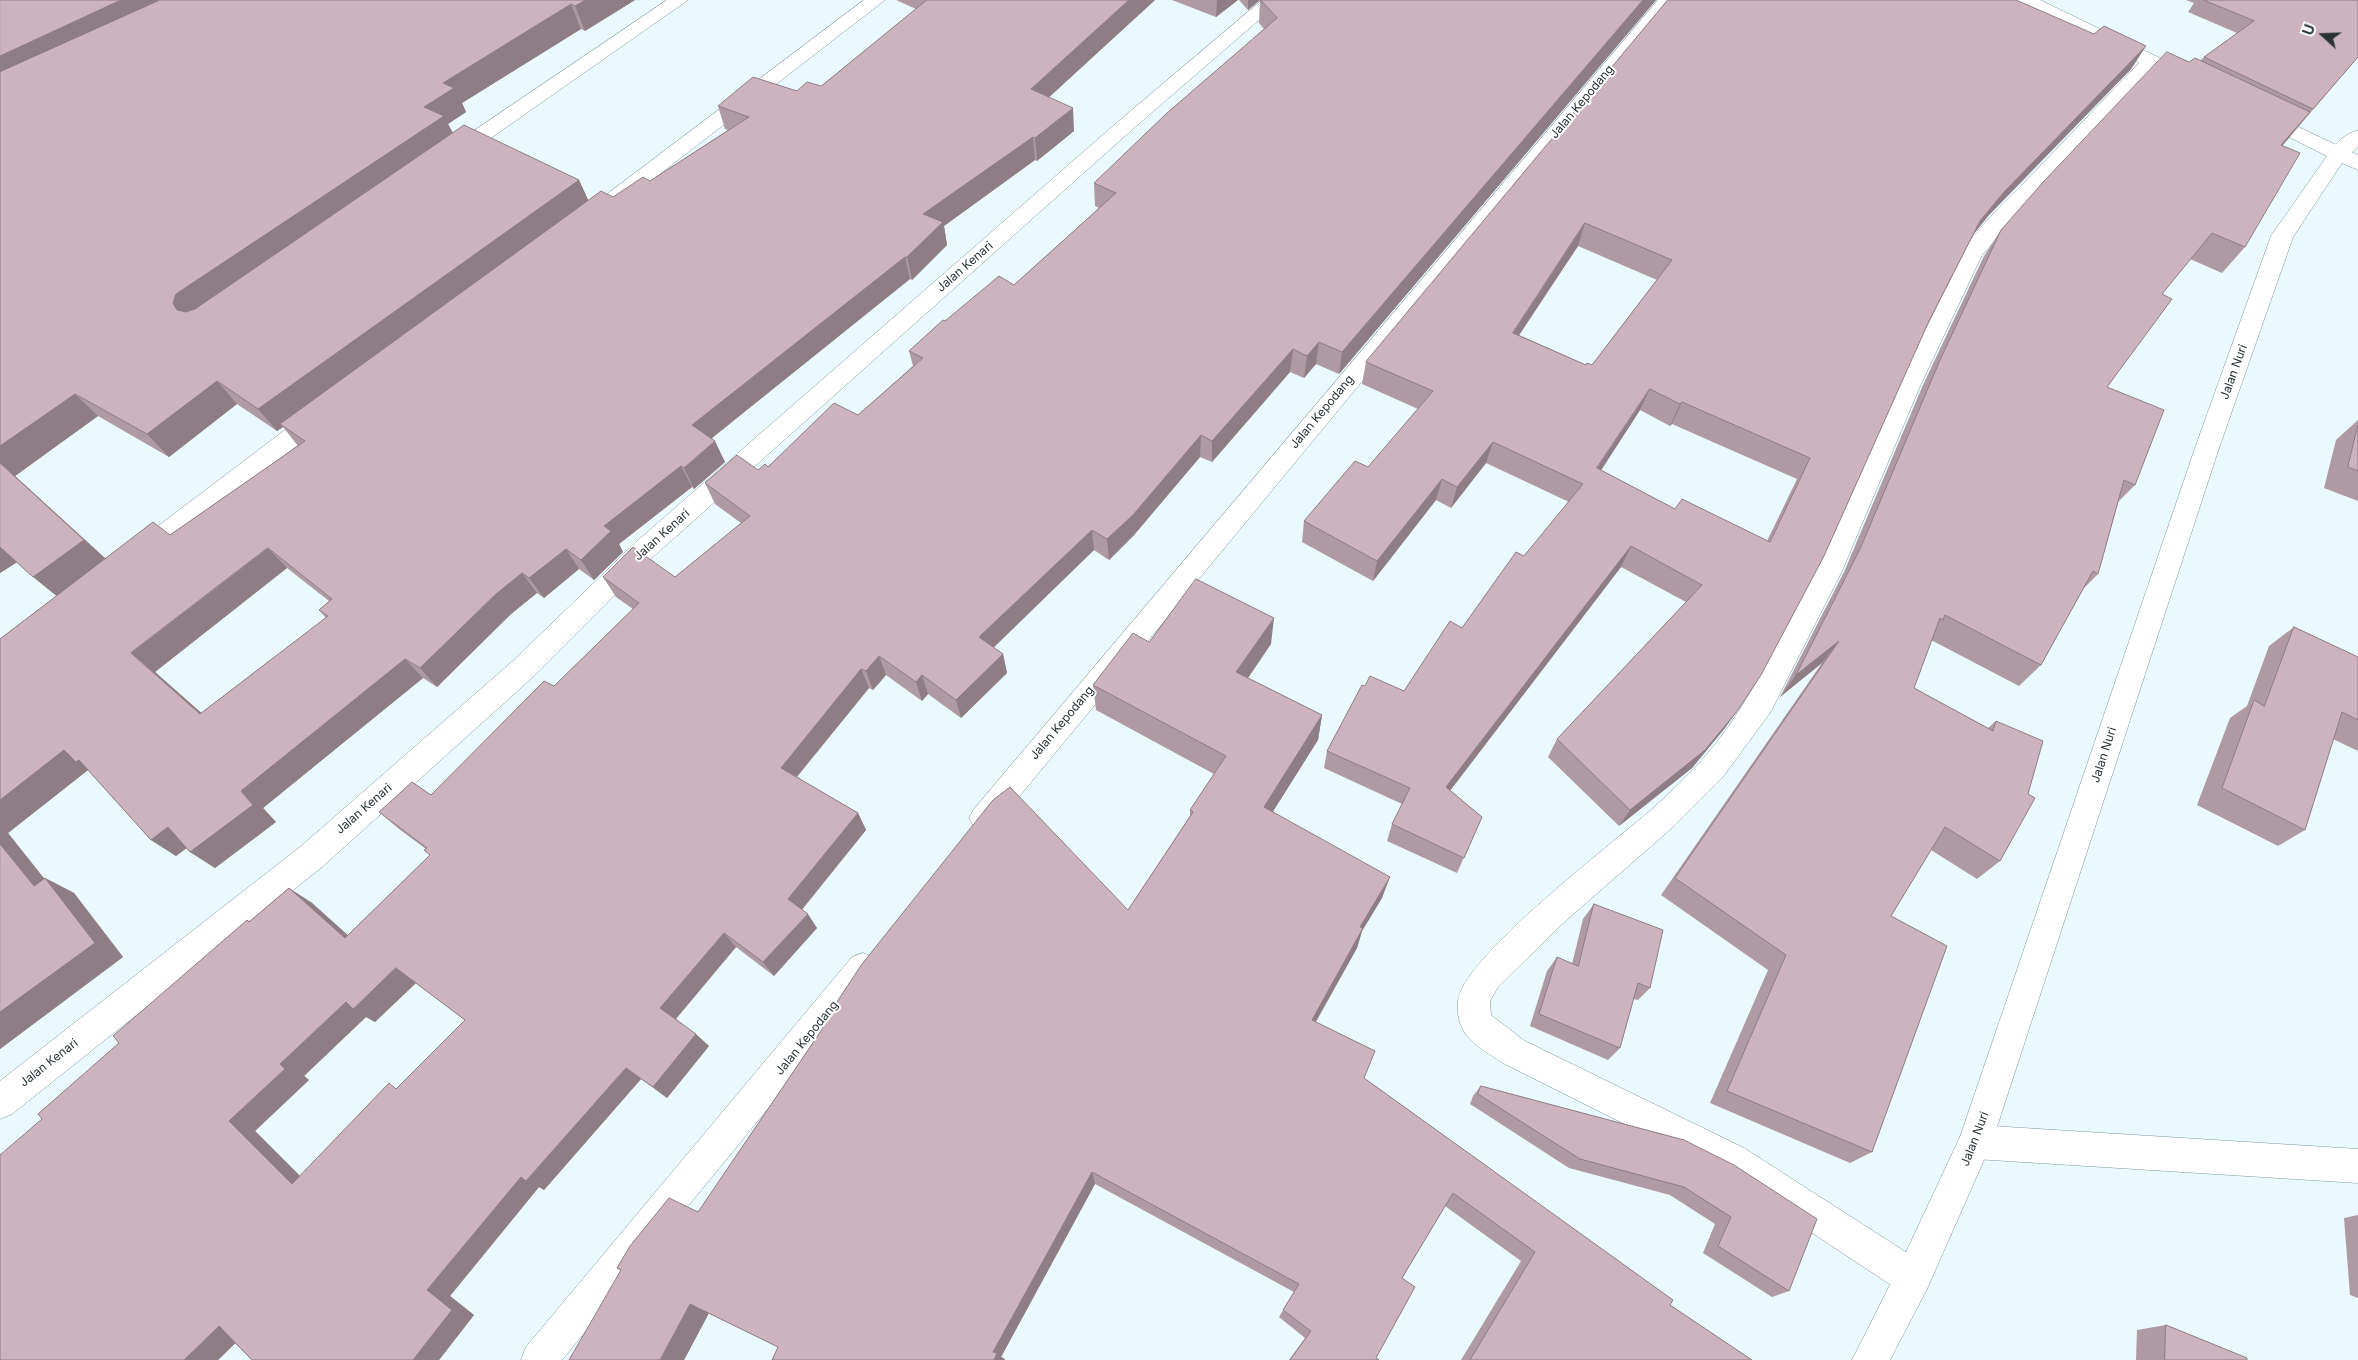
<!DOCTYPE html>
<html>
<head>
<meta charset="utf-8">
<style>
	body { margin:0 }
	#map { position:relative; width:2358px; height:1360px; overflow:hidden; background:#e9f9fe; font-family:Inter,sans-serif }
	canvas { display:block }
	.north { position:absolute; left:2298px; top:10px; width:50px; height:50px; -webkit-text-stroke:4px #fff; paint-order:stroke; rotate:290deg; font-size:14px; font-weight:700; line-height:20px; text-align:center; color:#273234 }
	.north::after { content:''; display:block; margin:auto; width:18px; height:22px; background:#273234; clip-path:polygon(50% 0,100% 100%,50% 72%,0 100%) }
</style>
</head>
<body>
<div id="map">
<canvas width="2358" height="1360"></canvas>
<div class="north">U</div>
</div>
<script>
const ctx = document.querySelector('canvas').getContext('2d');
ctx.lineJoin = 'round';
function stroke(path, color, width, dash) {
  ctx.strokeStyle = color;
  ctx.lineWidth = width;
  ctx.lineCap = dash ? 'butt' : 'round';
  ctx.setLineDash(dash || []);
  ctx.stroke(path);
}
function fill(path, color) {
  ctx.fillStyle = color;
  ctx.fill(path, 'evenodd');
}
function write(font, color, halo, rows, align = 'center') {
  ctx.font = font + ' Inter,sans-serif';
  ctx.lineWidth = 4;
  ctx.setLineDash([]);
  ctx.textBaseline = 'middle';
  ctx.strokeStyle = halo;
  ctx.fillStyle = color;
  for (const [text, x, y, turn = 0] of rows) {
    ctx.save();
    ctx.translate(x, y);
    ctx.rotate((+turn || 0) * Math.PI / 180);
    ctx.textAlign = isNaN(turn) ? turn : align;
    if (halo) ctx.strokeText(text, 0, 0);
    ctx.fillText(text, 0, 0);
    ctx.restore();
  }
}
const minor = new Path2D(`
	M667 0H688L458 161 451 163 444 161 441 156 444 151Z
	M864 0H885L621 204 614 206 607 204 603 199 607 194Z
	M1262 0H1282L1134 128 654 556 534 676 322 867 12 1114 0 1119V1081L300 847 514 660 636 542 1120 120Z
	M1658 0H1677L994 827 984 831 974 827 969 818 974 809Z
	M2151 56 2158 58 2161 62 2158 66 2026 205 1982 255 1921 384 1842 571 1770 713 1722 778 1673 827 1562 924 1498 987 1490 1001 1491 1015 1525 1041 1744 1148 1926 1265 1931 1278 1926 1291 1913 1296 1900 1291 1720 1172 1503 1063C1477 1046 1455 1036 1458 1001 1462 958 1613 843 1651 810 1668 795 1685 778 1701 761 1738 720 1763 671 1789 622 1852 502 1897 373 1962 253 1974 231 2006 201 2025 182 2065 140 2104 99 2144 58Z
	M2358 130V147C2349 155 2344 161 2332 158L2329 153C2335 143 2347 133 2358 130Z
	M322 405 330 408 334 414 330 420 147 562 138 565 129 562 125 555 129 548 314 408Z
	M863 953 874 957 879 968 874 979 562 1360H521L526 1347 852 957Z
	M1975 1125 2358 1149V1183L1975 1159 1963 1154 1958 1142 1963 1130Z`);
const tertiary = new Path2D(`
	M2016 0H2040L2197 76 2200 80 2197 84H2183L2018 4Z
	M2260 109 2358 155V170L2342 163 2293 237 2219 448 1992 1142 1926 1291 1890 1360H1852L1900 1265 1960 1137 2195 448 2271 236 2327 156 2253 119 2250 115 2253 111Z`);
stroke(minor, '#7c979d', 1);
stroke(tertiary, '#7c979d', 1);
fill(minor, '#fff');
fill(tertiary, '#fff');
fill(new Path2D(`
	M0 0H635L585 31 581 29 462 103 466 112 448 124 453 133 579 180 588 200 613 197 650 181 728 130 725 129 718 106 821 86 916 9 896 0H1155L1049 97 1074 131 1037 161 1035 160 944 226 947 245 912 280 910 279 712 438 725 462 694 489 692 487 619 544 623 552 594 580 579 569 544 598 537 593 511 614 437 687 423 678 263 808 276 822 215 868 190 852 187 848 176 856 151 840 88 770 8 833 44 879 45 878 74 893 123 957 0 1049V639L57 596 17 562 0 573ZM237 404 277 431 283 427 298 446 170 535 105 558 15 476 98 416 169 457ZM287 568 329 601 319 610 326 618 201 713 155 672Z
	M1172 0H1238L1216 17Z
	M1239 0H1260L1248 10Z
	M1260 0H1656L1339 374 1316 364 1304 378 1290 372 1212 462 1200 457 1134 535 1109 560 1094 550 993 647 1003 654 1007 673 961 718 928 694 922 701 886 675 873 690 869 688 797 777 858 813 866 830 802 910 817 928 774 976 736 947 676 1019 709 1046 667 1098 641 1079 544 1190 539 1187 450 1296 474 1315 439 1360H252L235 1343 218 1360 42 1119 119 1043 247 920 250 921 289 888 312 903 348 935 430 855 424 850 426 849 399 829 379 812 431 795 554 686 633 609 616 597 603 577H675L741 523 715 504 705 483 768 467 858 415 913 366 909 351 945 321 1014 285 1099 208 1095 206 1094 183 1264 29 1259 23ZM416 983 465 1020 398 1087 300 1176 255 1131 309 1080 304 1076 366 1017 375 1022Z
	M1668 0 2094 34 2146 46 2131 69 1989 215 1973 235 1725 728 1692 768 1619 826 1548 757 1557 739 1686 602 1621 567 1450 790 1482 817 1457 873 1387 841 1392 824 1402 804 1324 768 1327 751 1365 686 1404 691 1462 628 1524 556 1569 502 1486 463 1451 508 1436 500 1373 581 1302 542 1304 521 1368 467 1418 409 1362 384 1366 362ZM1578 246 1657 280 1592 365H1586L1519 335ZM1640 410 1670 426 1672 424 1797 479 1767 541 1675 509 1601 470Z
	M2186 0H2358V57L2282 146 2245 247 2222 273 2190 259 2162 294 2107 387 2135 485 2118 502 2098 574 2083 589 2041 665 2019 686 1931 640 1914 688 1988 728 1996 721 2000 861 1977 879 1931 850 1891 916 1872 1152 1850 1163 1710 1103 1768 970 1661 895 1822 663 1780 697 1844 572 1923 385 1984 256 2001 230 2189 62 2201 60 2204 57 2237 33 2188 12 2194 3Z
	M2358 420V501L2324 488 2336 440Z
	M2294 627 2358 657V751L2333 739 2305 830 2278 846 2197 805 2230 718 2247 706 2269 646Z
	M1149 642 1271 644 1248 678 1322 715 1318 740 1273 811 1382 898 1362 931 1357 948 1316 1022 1364 1078 1670 1305 1752 1360H1461L1521 1261 1445 1206 1402 1278 1376 1358 1379 1360H1289L1305 1338 1279 1317 1294 1292 1095 1184 1001 1357 1005 1359 1004 1360H772L778 1347 709 1313 684 1360 698 1212 823 1028 821 1026 1128 910 1190 816V810L1214 774 1096 710 1093 685Z
	M1594 904 1650 988 1638 1000 1633 999 1620 1048 1608 1060 1530 1026 1547 971 1557 957 1572 964 1583 919Z
	M1481 1086 1684 1140 1789 1291 1772 1297 1703 1253 1715 1224 1670 1195 1569 1168 1470 1104 1473 1096Z
	M2358 1215V1298L2350 1295 2344 1218Z
	M2166 1325 2247 1360H2136L2137 1330Z`), '#af9aa3');
fill(new Path2D(`
	M121 0H189L0 89V56Z
	M586 0H635L585 31 575 6Z
	M1129 0H1155L1033 112 1031 89Z
	M1217 0H1238L1216 17Z
	M1248 0H1260L1248 10Z
	M1643 0H1656L1339 374 1342 352Z
	M571 4 581 29 462 103 466 112 448 124 457 140 196 317 177 310 173 303 176 294 424 107 443 83Z
	M2146 46 2131 69 1989 215 1966 243 1980 221 2004 192Z
	M1073 108 1074 131 1037 161 1035 138Z
	M2310 112 2288 139 2259 172 2281 145Z
	M1033 137 1035 160 944 226 947 245 912 280 907 257 923 214Z
	M579 180 590 204 280 424 283 427 277 431 258 409Z
	M1585 223 1578 246 1506 355 1513 333Z
	M905 257 910 279 702 446 692 425Z
	M1319 342 1316 364 1304 378 1307 356Z
	M1293 349 1290 372 1212 462V441Z
	M217 381 237 404 169 457 147 434Z
	M1650 389 1640 410 1589 489 1597 468Z
	M75 394 98 416 15 476 108 561 59 598 33 577 0 463V446Z
	M1682 402 1672 424 1670 426 1680 404Z
	M1201 435 1200 457 1134 535 1109 560 1107 539Z
	M715 441 725 462 694 489 684 468Z
	M1493 442 1486 463 1451 508 1457 487Z
	M681 466 692 487 619 544 623 552 594 580 581 560 604 526Z
	M1442 479 1436 500 1373 581 1377 561Z
	M1092 530 1094 550 984 657 979 637Z
	M0 546 19 561 0 573Z
	M1631 546 1621 567 1440 804 1446 787Z
	M268 548 287 568 155 672 223 732 200 714 131 653Z
	M566 549 579 569 544 598 529 578Z
	M522 573 537 593 511 614 437 687 420 668 496 594Z
	M1274 618 1271 644 1234 698 1236 672Z
	M1839 641 1822 663 1780 697 1796 675Z
	M1003 654 1007 673 961 718 956 700Z
	M879 656 886 675 873 690 866 671Z
	M405 659 423 678 263 808 276 822 215 868 190 852 241 791Z
	M861 669 869 688 790 785 781 768Z
	M922 675 928 694 922 701 916 682Z
	M1738 710 1725 728 1692 768 1619 826 1630 810Z
	M1322 715 1318 740 1262 829 1264 807Z
	M64 750 105 777 88 770 8 833 63 902 34 886 0 844V800Z
	M858 813 866 830 798 914 788 899Z
	M168 827 193 843 176 856 151 840Z
	M1390 877 1382 898 1362 931 1357 948 1307 1037 1312 1020 1360 927Z
	M45 878 74 893 123 957 0 1049V1012Z
	M289 888 312 903 366 952 345 938Z
	M808 914 817 928 774 976 763 962Z
	M724 933 736 947 674 1021 660 1008Z
	M396 968 417 982 375 1022 366 1017 304 1076 309 1080 255 1131 317 1193 292 1184 229 1121 280 1064 346 1002Z
	M696 1034 709 1046 667 1098 653 1087Z
	M626 1068 641 1079 544 1190 539 1187 450 1296 474 1315 439 1360H413L427 1290 521 1177Z
	M1092 1172 1095 1184 1001 1357 1005 1359 1004 1360H994L993 1352Z
	M690 1304 710 1311 684 1360H660Z
	M219 1326 248 1331 218 1360H184Z`), '#8f7d85');
const building = new Path2D(`
	M0 0H121L0 56Z
	M160 0H586L575 6 571 4 443 83 454 88 424 107 444 116 176 294 173 303 177 310 186 312 195 309 464 125 579 180 258 409 217 381 147 434 75 394 0 446V72Z
	M927 0H1129L1031 89 1073 108 1035 138 1033 137 923 214 943 222 907 257H905L692 425 715 441 684 468 681 466 604 526 611 531 581 560 566 549 529 578 522 573 496 594 420 668 405 659 241 791 253 805 190 852 168 827 151 840 79 760 76 762 64 750 0 800V639L153 522 170 535 305 441 280 424 601 191 613 197 643 177 650 181 749 117 718 106 753 77 797 91 807 82 821 86ZM268 548 332 599 319 610 328 616 200 714 131 653Z
	M1261 0H1643L1342 352 1319 342 1307 356 1293 349 1212 441 1201 435 1133 515 1107 539 1092 530 979 637 1003 654 956 700 922 675 916 682 879 656 866 671 861 669 781 768 858 813 788 899 808 914 763 962 724 933 660 1008 696 1034 653 1087 626 1068 526 1181 521 1177 427 1290 452 1310 413 1360H252L219 1326 184 1360H0V1155L42 1119 38 1114 119 1043 113 1036 247 920 249 922 289 888 345 938 430 855 424 850 427 848 379 812 412 782 431 795 544 681 554 686 639 603 603 577 633 547 675 577 750 516 705 483 737 455 758 470 765 464 768 467 834 403 858 415 923 358 909 351 943 320 945 321 999 276 1014 285 1116 193 1094 183 1167 113 1277 18ZM396 968 465 1020 396 1089 389 1083 292 1184 229 1121 285 1069 280 1064 346 1002 353 1009Z
	M1668 0H2016L2094 34 2104 26 2146 46 2004 192 1980 221 1929 321 1824 556 1761 675 1738 710 1705 750 1630 810 1557 739 1702 585 1631 546 1446 787 1482 817 1464 858 1392 824 1410 788 1327 751 1362 685 1365 686 1370 676 1404 691 1450 621 1462 628 1516 552 1524 556 1583 484 1493 442 1457 487 1442 479 1377 561 1304 521 1355 461 1368 467 1433 391 1366 362ZM1585 223 1672 260 1592 365 1587 363 1586 365 1513 333ZM1650 389 1680 404 1682 402 1810 458 1770 542 1682 499 1675 509 1597 468Z
	M2204 0H2358V57L2313 109 2204 57 2254 21Z
	M2167 52 2189 62 2195 58 2310 112 2281 145 2300 153 2245 247 2212 233 2162 294 2172 299 2107 387 2164 410 2135 485 2124 480 2098 574 2093 571 2041 665 1945 615 1943 620 1940 618 1914 688 1993 731 1996 721 2043 741 2028 794 2035 798 2000 861 1945 827 1891 916 1947 946 1872 1152 1727 1091 1786 955 1675 878 1839 641 1796 675 1860 549 1940 360 2001 230 2045 180Z
	M2358 425V471L2348 467Z
	M0 463 84 540 33 577 0 547Z
	M1196 579 1274 618 1236 672 1322 715 1264 807 1390 877 1360 927 1363 928 1312 1020 1375 1051 1364 1078 1673 1300 1670 1305 1752 1360H1470L1535 1252 1453 1193 1402 1278 1415 1287 1376 1358 1379 1360H1290L1311 1331 1283 1310 1299 1284 1092 1172 993 1352 997 1353 994 1360H772L778 1347 690 1304 660 1360H569L621 1270 617 1268 630 1246 669 1198 698 1212 823 1028 821 1026 862 964 993 800 1010 787 1128 910 1193 812 1190 810 1226 756 1093 685 1133 633 1149 642Z
	M2294 627 2358 657V720L2342 712 2305 830 2222 788 2254 700 2264 706Z
	M0 844 34 886 45 878 95 943 0 1012Z
	M1594 904 1663 930 1650 988 1638 983 1620 1048 1539 1014 1557 957 1578 966Z
	M1481 1086 1684 1140 1734 1165 1817 1219 1789 1291 1718 1246 1731 1217 1684 1187 1580 1159 1478 1094Z
	M2166 1325 2247 1358V1360H2165Z`);
fill(building, '#ccb3be');
stroke(building, '#8f7d85', 1);
write('12px', '#273234', '#fff', [
	["Jalan Kepodang",1582,102,-50],
	["Jalan Kenari",965,267,-41],
	["Jalan Nuri",2234,372,-70],
	["Jalan Kepodang",1322,412,-50],
	["Jalan Kenari",662,535,-42],
	["Jalan Kepodang",1062,723,-50],
	["Jalan Nuri",2104,755,-72],
	["Jalan Kenari",364,809,-41],
	["Jalan Kepodang",807,1038,-51],
	["Jalan Kenari",49,1063,-38],
	["Jalan Nuri",1975,1139,-69]
]);
</script>
</body>
</html>
